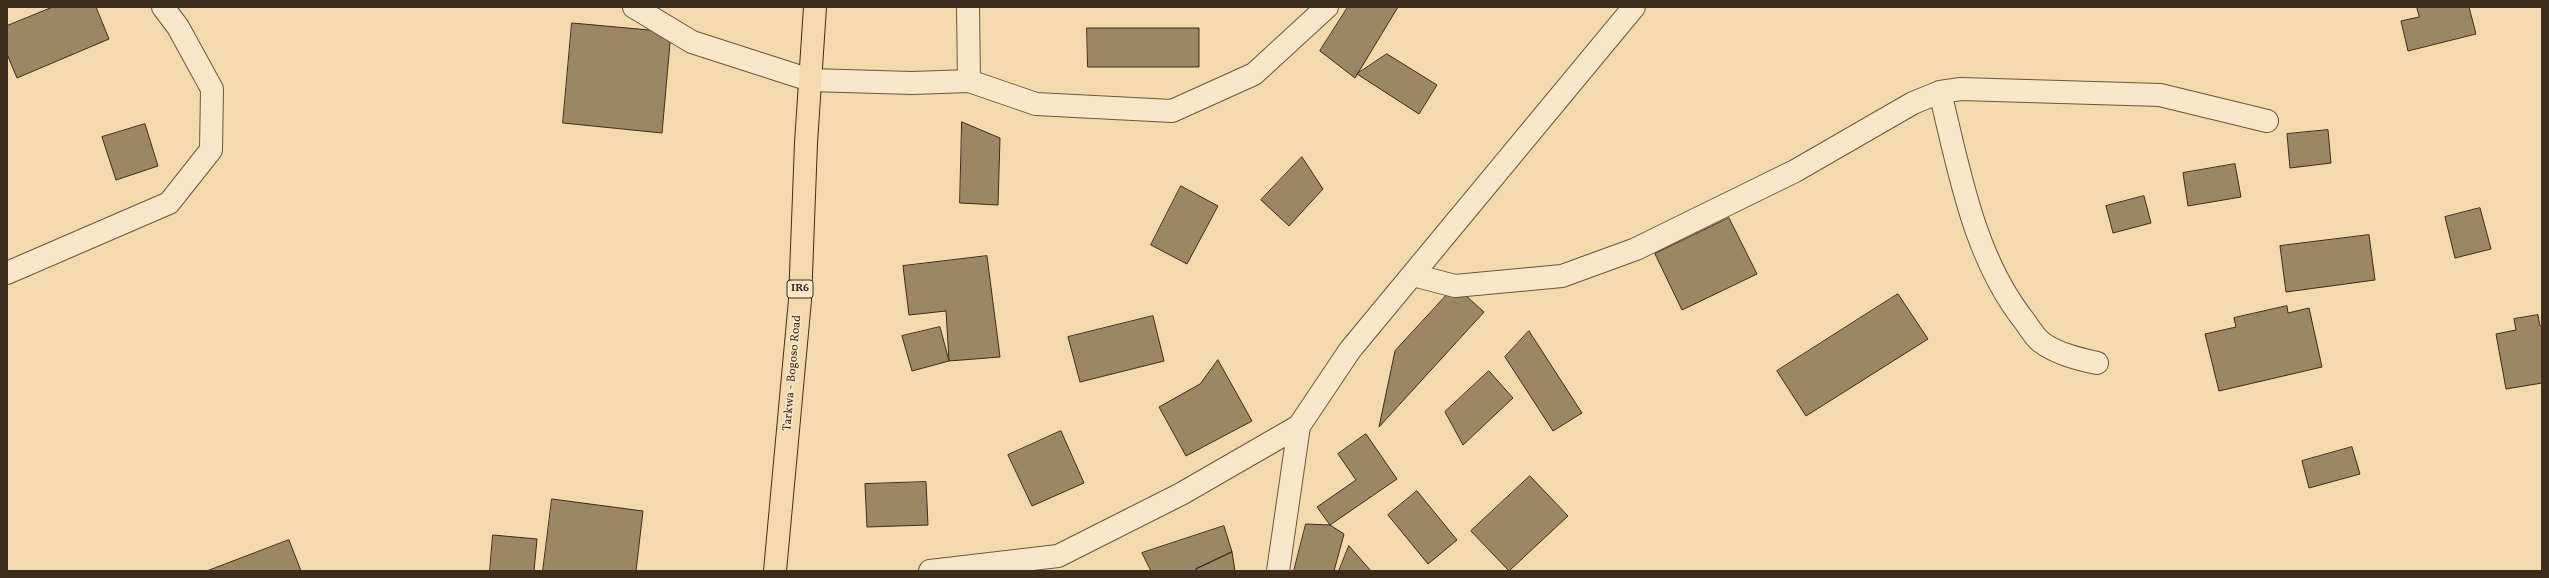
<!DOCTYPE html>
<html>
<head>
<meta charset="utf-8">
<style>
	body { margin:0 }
	#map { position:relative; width:2549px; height:578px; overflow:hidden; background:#f3d9ac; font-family:Vollkorn,serif }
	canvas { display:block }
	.frame { position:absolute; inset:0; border:8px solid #3d2c1b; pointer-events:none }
</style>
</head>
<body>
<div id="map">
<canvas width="2549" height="578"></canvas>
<div class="frame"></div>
</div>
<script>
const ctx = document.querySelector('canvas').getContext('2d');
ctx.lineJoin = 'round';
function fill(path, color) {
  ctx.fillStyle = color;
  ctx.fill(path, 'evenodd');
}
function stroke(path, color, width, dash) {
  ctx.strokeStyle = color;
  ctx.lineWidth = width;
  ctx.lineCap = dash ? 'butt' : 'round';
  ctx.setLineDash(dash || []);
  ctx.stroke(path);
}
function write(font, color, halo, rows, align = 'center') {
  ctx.font = font + ' Vollkorn,serif';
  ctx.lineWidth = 3.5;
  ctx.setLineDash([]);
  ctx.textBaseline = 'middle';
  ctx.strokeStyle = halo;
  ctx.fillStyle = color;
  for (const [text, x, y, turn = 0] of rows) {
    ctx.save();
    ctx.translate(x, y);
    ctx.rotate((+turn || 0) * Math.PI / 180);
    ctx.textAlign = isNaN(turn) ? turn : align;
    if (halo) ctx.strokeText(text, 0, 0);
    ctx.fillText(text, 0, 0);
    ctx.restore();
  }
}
const building = new Path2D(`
	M53 7H96L109 39 17 78 7 54V26Z
	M1348 7H1398L1355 78 1320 51Z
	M2417 7H2469L2476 34 2408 51 2401 21 2419 17Z
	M572 23 671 32 662 133 563 123Z
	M1087 28H1199V67H1088Z
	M1387 54 1437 85 1419 114 1357 74Z
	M962 122 1000 138 998 205 960 203Z
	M145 124 158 166 116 180 102 137Z
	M2328 130 2331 163 2290 168 2287 134Z
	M1302 157 1323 189 1289 226 1261 200Z
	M2235 164 2241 197 2188 206 2183 173Z
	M1181 186 1218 206 1187 264 1151 245Z
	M2144 196 2151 223 2113 233 2106 206Z
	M2480 208 2491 249 2455 258 2445 217Z
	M1729 218 1757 274 1682 310 1655 254Z
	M2369 235 2375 280 2286 292 2280 246Z
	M987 256 1000 357 949 361 946 311 909 315 903 266Z
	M1455 286 1484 312 1379 427 1395 351Z
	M1898 294 1928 339 1806 416 1777 371Z
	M2287 306 2288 313 2309 308 2322 367 2219 391 2205 334 2236 327 2234 318Z
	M2538 315 2540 326H2542V383L2506 389 2496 334 2516 330 2514 319Z
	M1153 316 1164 361 1080 382 1068 337Z
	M940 327 949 361 912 371 902 336Z
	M1529 331 1582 413 1553 431 1505 357Z
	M1218 360 1252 421 1186 456 1159 407 1200 384Z
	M1489 371 1513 398 1463 445 1445 412Z
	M1061 431 1084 483 1032 506 1008 455Z
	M1366 434 1397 479 1330 525 1317 507 1356 480 1338 454Z
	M2352 447 2360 474 2309 488 2302 461Z
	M1530 476 1568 516 1509 571 1471 531Z
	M926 482 928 525 867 527 865 484Z
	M1417 491 1457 540 1428 564 1388 515Z
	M552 499 643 511 636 571H543Z
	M1306 524 1330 525 1344 534 1334 571H1294Z
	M1224 526 1232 552 1196 569V571H1151L1142 553Z
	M493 535 537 539 534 571H490Z
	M289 540 301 571H207Z
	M1349 546 1371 571H1339Z
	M1232 552 1235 571H1196V569Z`);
fill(building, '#9c8666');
stroke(building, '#3d2c1b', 1);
const minor = new Path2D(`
	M634 7 692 42 810 80 912 83 969 81 1036 104 1172 111 1254 74 1327 7
	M968 7 969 81
	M1940 92C1959 170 1974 259 2026 323 2030 329 2035 337 2041 342 2057 354 2079 359 2097 363
	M7 273 169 203 211 150 212 89 178 27 163 7
	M1413 275 1455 286 1562 276 1636 249 1795 171 1913 103 1940 92 1961 89 2160 95 2267 121
	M930 571 1058 556 1181 494 1299 426 1350 350 1634 7
	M1278 571 1299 426`);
const major = new Path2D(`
	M775 571 800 300 806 143 815 7`);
stroke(minor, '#6a573f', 24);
stroke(major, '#3d2c1b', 24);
stroke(minor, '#f7e6c9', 22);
stroke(major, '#f3d9ac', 22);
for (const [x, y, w] of [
	[800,289,26]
]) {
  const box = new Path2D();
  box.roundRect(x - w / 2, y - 9, w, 18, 3);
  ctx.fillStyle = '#f7e6c9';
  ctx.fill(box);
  stroke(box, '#3d2c1b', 1);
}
write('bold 11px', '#3d2c1b', null, [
	["IR6",800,289]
]);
write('12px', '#3d2c1b', '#f7e6c9', [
	["Tarkwa - Bogoso Road",793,373,-85]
]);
</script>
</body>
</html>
